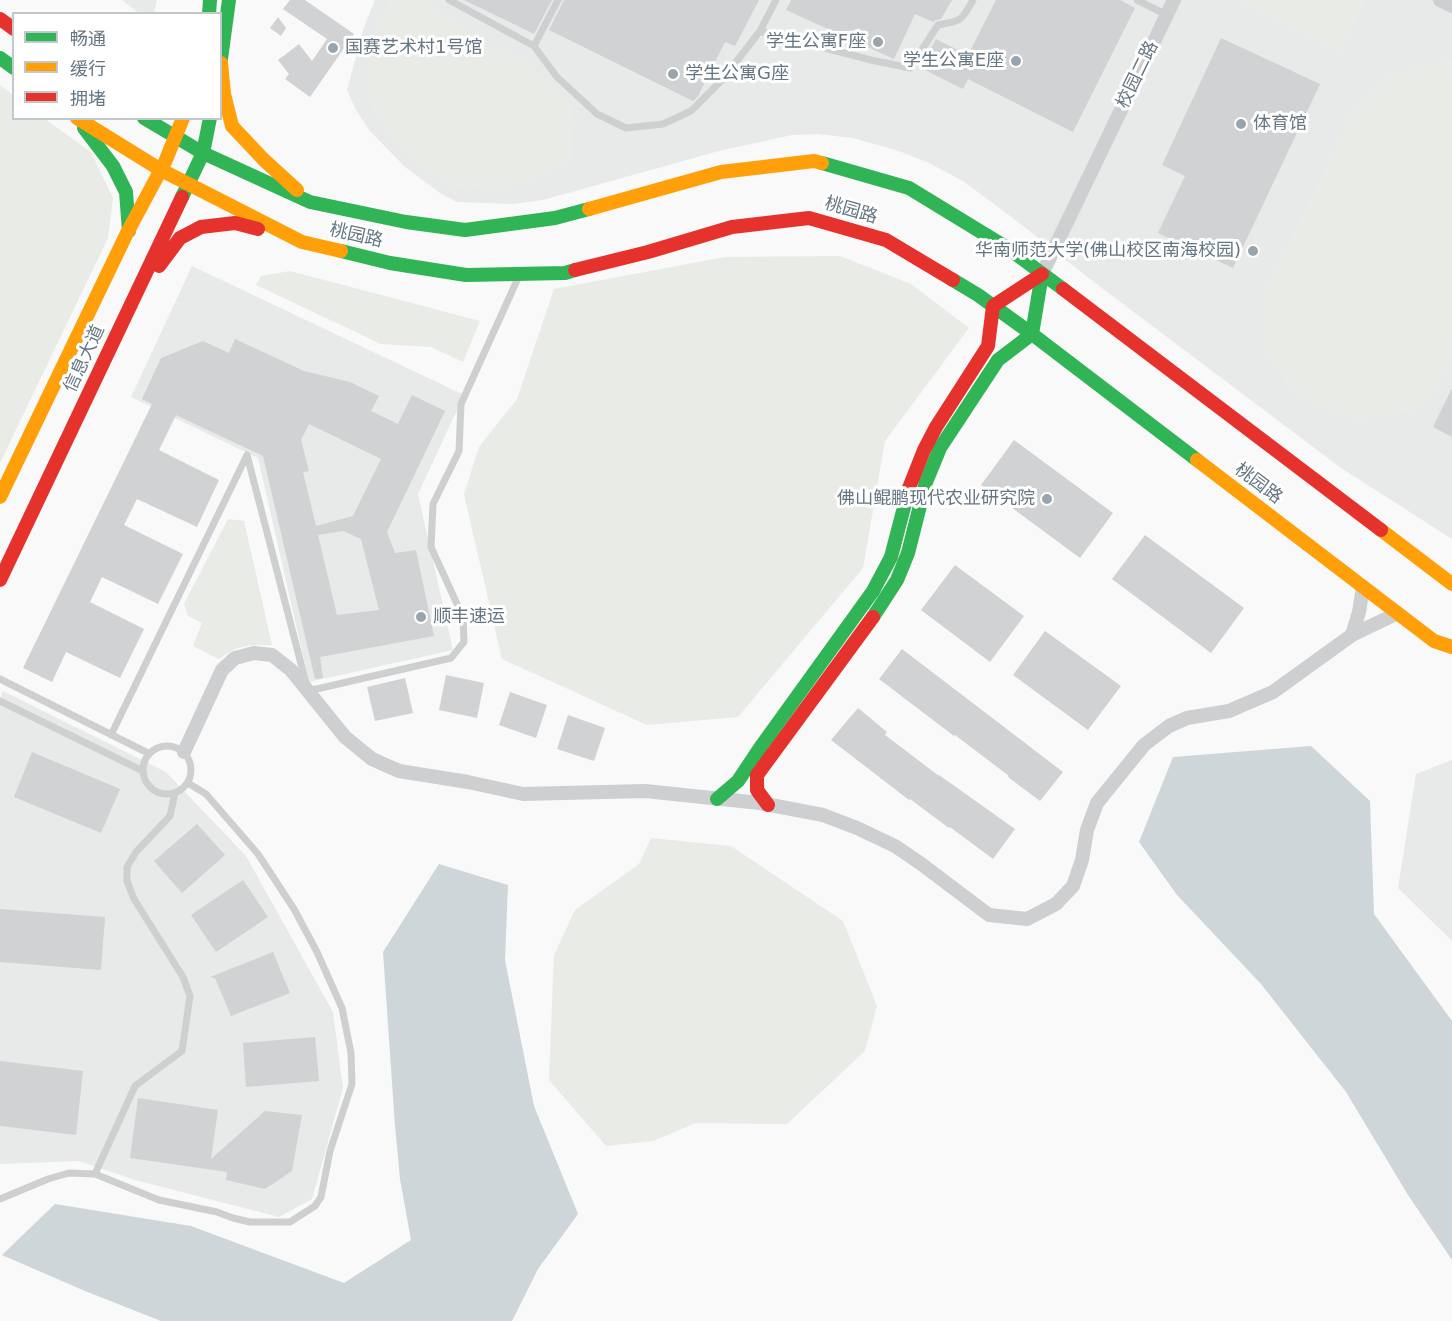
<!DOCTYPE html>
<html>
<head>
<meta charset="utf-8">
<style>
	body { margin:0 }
	#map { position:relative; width:1452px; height:1321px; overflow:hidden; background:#f9f9f9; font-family:"DejaVu Sans","Noto Sans SC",sans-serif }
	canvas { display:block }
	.legend { position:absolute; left:12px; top:12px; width:210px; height:108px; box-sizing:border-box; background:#fff; border:2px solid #c1c8cd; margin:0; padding:8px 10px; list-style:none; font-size:18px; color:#657683 }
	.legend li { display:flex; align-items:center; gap:12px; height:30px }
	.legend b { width:30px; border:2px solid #c1c8cd }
</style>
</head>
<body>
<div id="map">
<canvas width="1452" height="1321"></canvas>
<ul class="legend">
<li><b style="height:8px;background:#30b455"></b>畅通</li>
<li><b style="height:8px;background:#ff9f0a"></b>缓行</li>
<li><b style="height:8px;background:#e5322d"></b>拥堵</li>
</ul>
</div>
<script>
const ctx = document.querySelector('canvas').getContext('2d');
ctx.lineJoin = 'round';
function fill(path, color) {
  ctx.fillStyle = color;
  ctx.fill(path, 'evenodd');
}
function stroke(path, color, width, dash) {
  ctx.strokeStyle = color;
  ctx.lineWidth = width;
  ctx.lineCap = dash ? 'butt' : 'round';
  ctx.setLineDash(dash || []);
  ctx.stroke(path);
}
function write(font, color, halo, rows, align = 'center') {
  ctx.font = font + ' "DejaVu Sans","Noto Sans SC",sans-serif';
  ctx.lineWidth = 6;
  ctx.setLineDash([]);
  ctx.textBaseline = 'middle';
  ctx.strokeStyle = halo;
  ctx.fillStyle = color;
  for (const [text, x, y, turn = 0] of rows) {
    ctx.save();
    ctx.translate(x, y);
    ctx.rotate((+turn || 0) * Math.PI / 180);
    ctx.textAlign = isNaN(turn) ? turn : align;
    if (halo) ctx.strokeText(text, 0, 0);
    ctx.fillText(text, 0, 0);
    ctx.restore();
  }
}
fill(new Path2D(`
	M122 0H157L154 13 140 14Z
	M375 0H1452V539L1341 468 1090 279 1018 222 963 181 927 162 896 150 852 138 818 134 792 135 719 151 543 200 513 204 457 202 440 193 405 167 370 131 356 110 347 90 364 27Z
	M192 266 464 395 418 494 453 650 309 682 258 458 131 397Z
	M3 691 166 772 246 856 333 1012 343 1088 312 1199 279 1217 135 1180 79 1161 0 1164V699Z
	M1452 760V941L1398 888 1416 774Z`), '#e8e9e9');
fill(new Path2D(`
	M389 0H426L435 8 487 44 528 63 573 104 574 123 571 162 533 180 504 190 453 189 413 161 391 135 368 103V54Z
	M1234 0H1367L1342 52Z
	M1452 59V353L1433 392 1414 410 1391 416 1364 419 1338 416 1292 393 1265 352 1264 294 1350 115 1387 75Z
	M0 85 13 95 14 118 45 119 91 152 113 198 108 238 0 463Z
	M840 256 911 284 969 328 885 441 863 568 738 717 647 725 502 659 464 494 479 447 517 399 554 289 725 257Z
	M290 271 480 321 463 362 431 347 381 344 256 285 261 276Z
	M228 519 244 521 272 645C247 645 240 644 219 659L193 646 202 623 188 616 184 604Z
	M651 838 731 846 843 921 877 1006 865 1051 787 1124 696 1123 653 1141 606 1146 549 1080 554 955 575 910 639 864Z`), '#e8ebe6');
fill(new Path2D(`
	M1311 746 1370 801 1374 914 1452 1021V1260L1408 1195 1346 1092 1261 984 1177 895 1139 842 1173 757Z
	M439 864 508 885 505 960 534 1106 578 1214 538 1269 512 1321H161L85 1291 2 1255 55 1204 191 1226 344 1283 411 1240 400 1179 395 1126 383 952Z`), '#ced6d9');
fill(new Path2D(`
	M290 0H305L354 34 310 97 285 79 289 74 278 60 299 44 312 61 327 39 283 9Z
	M464 0H552L534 34Z
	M564 0H759L735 46 725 42 698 96 693 101 549 30Z
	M791 0H952L941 19 935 20 933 22 915 14 894 59 786 10Z
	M996 0H1120L1135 8 1073 132 968 79 963 89 921 68 936 39 968 55Z
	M278 17 286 28 281 36 270 28Z
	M1221 38 1320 84 1233 268 1158 233 1185 176 1162 165Z
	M235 339 304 371 350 382 379 396 371 411 398 424 412 395 445 411 387 532 395 553 416 550 434 636 320 657 323 678 315 679 263 456 176 415 159 450 219 480 197 527 137 499 124 525 183 554 158 604 102 577 90 602 144 629 120 678 66 652 52 682 23 668 152 404 142 399 161 358 203 341 229 353ZM309 424 381 459 353 516 316 526 303 472 309 471 301 440ZM343 531 361 539 379 610 337 615 318 535Z
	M1452 388V437L1433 427Z
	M1014 440 1113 513 1080 558 981 485Z
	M1145 535 1244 608 1211 653 1112 579Z
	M955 565 1024 616 990 662 921 610Z
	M1045 631 1121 686 1088 730 1013 675Z
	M902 649 1063 772 1040 801 1008 777 1009 776 955 735 954 736 879 679Z
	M446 675 484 683 477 718 439 710Z
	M405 678 413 713 375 721 367 687Z
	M510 692 547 705 536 738 499 725Z
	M858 708 887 732 885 735 939 776V775L1015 829 993 859 950 827 949 828 910 799 909 800 831 740Z
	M568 715 605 728 594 761 557 749Z
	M32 752 120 789 101 833 14 797Z
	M197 824 225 855 182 893 154 861Z
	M243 880 268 917 216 952 191 915Z
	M0 909 105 917 101 970 0 962Z
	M273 952 290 993 231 1016 215 978 210 977Z
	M315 1037 319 1081 246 1087 243 1043Z
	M0 1061 83 1071 76 1135 0 1126Z
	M138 1098 218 1110 211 1159 265 1111 302 1115 292 1171 265 1189 226 1180 227 1172 130 1158Z`), '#d0d2d3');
stroke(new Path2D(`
	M449 0 534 46
	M558 0 534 46 557 77 597 114 626 128 663 124 691 111 723 79 760 31 776 0
	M1137 0 1167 15
	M760 31 871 60 910 68 938 25C962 21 961 21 973 0
	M0 679 148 753
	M0 701 143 771
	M111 735 247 455 308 691 451 658 464 642 463 617 431 547 433 504 459 451 461 404 519 276
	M143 770a24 24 0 1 1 48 0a24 24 0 1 1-48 0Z
	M95 1174 135 1086 182 1051 190 996 183 977 134 899 127 881V867L136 852 170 816 175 793
	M0 1199 48 1179 69 1173 95 1174 159 1200 217 1212 233 1218 250 1222H290L315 1206 321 1197 330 1151 352 1084 351 1053 342 1008 317 952 294 909 258 854 206 794 188 783`), '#cecfd0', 7);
stroke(new Path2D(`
	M1440 0 1452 6
	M1042 274 1174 0
	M1352 635 1359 612 1363 587
	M184 752 222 670 235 658 254 653 272 655 291 670 345 737 372 759 399 771 468 782 523 794 645 791 760 803 823 815 857 828 895 846 920 863 989 915 1027 919 1056 904 1073 886 1082 860 1087 830 1097 803 1144 745 1169 726 1187 718 1229 711 1273 692 1352 635 1398 613`), '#cecfd0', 14);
stroke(new Path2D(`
	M209 14 210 0
	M0 58 14 68
	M220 66 229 0
	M144 118 203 153 310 202 406 222 465 230 555 218 589 209
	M84 128 113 166 126 192 129 231
	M822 163 909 188 1009 249 1063 289
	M182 197 203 153 210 118
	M341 251 390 263 466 275 565 273 575 270
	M953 280 978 295 1032 334 1197 460
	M873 617 897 580 908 553 926 482 940 448 998 360 1032 334 1042 274
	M717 799 738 781 762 745 873 591 891 557 909 488`), '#30b455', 14);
stroke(new Path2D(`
	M221 63 224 94 232 126 264 160 297 190
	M77 118 161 170 302 242 341 251
	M589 209 721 172 814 161 822 163
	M1197 460 1434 641 1452 647
	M0 497 127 233 165 162 183 118
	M1381 530 1452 584`), '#ff9f0a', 14);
stroke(new Path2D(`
	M0 19 14 29
	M159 266 180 238 201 227 235 223 258 229
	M575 270 648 252 732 227 809 218 886 240 953 280
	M1063 289 1381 530
	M909 488 924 450 936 427 988 346 993 306 1042 274
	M0 580 182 197
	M768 805 757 790V775L873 617`), '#e5322d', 14);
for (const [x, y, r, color] of [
	[878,42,6,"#99a4ac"],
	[333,48,6,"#99a4ac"],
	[1016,61,6,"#99a4ac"],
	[673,74,6,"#99a4ac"],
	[1241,124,6,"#99a4ac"],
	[1253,251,6,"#99a4ac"],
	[1047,499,6,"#99a4ac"],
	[421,617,6,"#99a4ac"]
]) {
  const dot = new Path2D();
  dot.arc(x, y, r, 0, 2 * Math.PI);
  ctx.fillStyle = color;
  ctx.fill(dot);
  stroke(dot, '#fff', 2);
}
write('18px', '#657683', '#fff', [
	["学生公寓F座",866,42],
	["国赛艺术村1号馆",345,48,"left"],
	["学生公寓E座",1004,61],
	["学生公寓G座",685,74,"left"],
	["体育馆",1253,124,"left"],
	["华南师范大学(佛山校区南海校园)",1241,251],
	["佛山鲲鹏现代农业研究院",1035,499],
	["顺丰速运",433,617,"left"]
], 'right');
write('18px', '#657683', '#fff', [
	["校园二路",1138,75,-64],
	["桃园路",851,211,16],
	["桃园路",356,236,13],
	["信息大道",85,359,-65],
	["桃园路",1258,484,37]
]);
</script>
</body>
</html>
